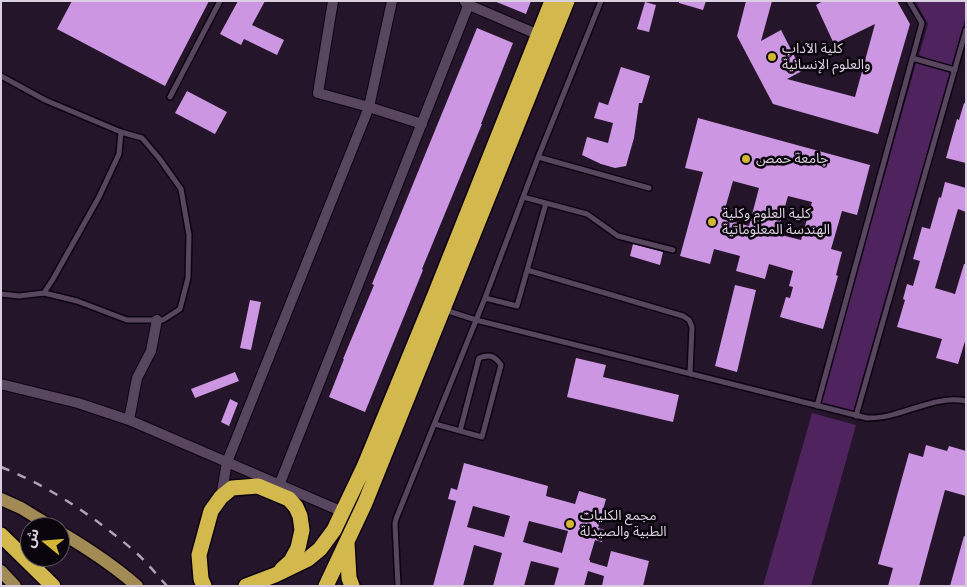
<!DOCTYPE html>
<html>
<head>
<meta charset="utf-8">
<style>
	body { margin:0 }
	#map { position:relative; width:967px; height:587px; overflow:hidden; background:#24152a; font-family:"IBM Plex Sans","Noto Sans Arabic",sans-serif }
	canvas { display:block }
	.frame { position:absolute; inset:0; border:2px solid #dacfde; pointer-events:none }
	.north { position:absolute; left:20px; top:517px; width:50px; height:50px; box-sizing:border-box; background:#0a050c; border:1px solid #5d5660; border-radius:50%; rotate:287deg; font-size:14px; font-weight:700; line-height:20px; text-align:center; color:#dacfde }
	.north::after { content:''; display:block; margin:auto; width:18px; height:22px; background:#d3b635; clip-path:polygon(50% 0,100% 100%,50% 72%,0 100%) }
</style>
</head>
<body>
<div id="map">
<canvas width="967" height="587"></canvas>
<div class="frame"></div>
<div class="north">ش</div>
</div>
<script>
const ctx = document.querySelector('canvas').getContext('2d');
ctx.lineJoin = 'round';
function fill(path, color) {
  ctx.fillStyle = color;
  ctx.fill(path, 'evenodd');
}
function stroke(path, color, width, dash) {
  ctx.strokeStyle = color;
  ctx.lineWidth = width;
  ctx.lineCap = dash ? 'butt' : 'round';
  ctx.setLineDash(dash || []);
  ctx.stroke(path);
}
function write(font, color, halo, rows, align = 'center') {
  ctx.font = font + ' "IBM Plex Sans","Noto Sans Arabic",sans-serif';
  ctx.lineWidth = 5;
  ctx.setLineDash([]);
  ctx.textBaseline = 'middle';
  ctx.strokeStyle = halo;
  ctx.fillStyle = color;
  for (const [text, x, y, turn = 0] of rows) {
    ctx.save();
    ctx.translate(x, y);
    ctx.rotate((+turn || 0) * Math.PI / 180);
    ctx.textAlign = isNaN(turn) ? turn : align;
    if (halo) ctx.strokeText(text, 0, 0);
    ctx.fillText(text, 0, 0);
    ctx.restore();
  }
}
fill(new Path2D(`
	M915 1H966V16L951 67 919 55 928 24Z
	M916 63 950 73 853 412 820 403Z
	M812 413 856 425 811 586H763Z`), '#4f245e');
fill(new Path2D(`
	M72 1H209L165 86 57 29Z
	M238 1H265L252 25 284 40 277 55 244 39 241 45 220 34Z
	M494 1H531L526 14Z
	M679 1H706L703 10 679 3Z
	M746 1H772L761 41 781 30 802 71 787 79 855 97 875 24 834 44 816 5 823 1H897L910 24 878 134 773 104 737 36Z
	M645 2 656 5 649 32 637 29Z
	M477 28 513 43 481 124H482L422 269 423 270 365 412 329 397 344 359H343L374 285 372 284Z
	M621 67 650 76 642 103H639L634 138 626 166 615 168 601 164 582 155 587 137 608 143 613 123 594 118 599 102 608 105Z
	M187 91 227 112 215 134 175 113Z
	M964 103 966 104V163L946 158 957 119 959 120Z
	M698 118 870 165 857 215 842 211 831 249 842 252 836 275 838 276 823 329 780 317 786 297 790 298 793 287 789 286 793 271 769 264 765 279 736 271 740 256 714 249 710 264 680 256 703 172 685 168ZM733 181 759 188 749 226 722 219ZM788 196 812 202 801 240 777 234Z
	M945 182 966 188V212L958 209 935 288 955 294 964 264H966V338L958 364 936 358 942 339 897 327 905 300 903 299 907 284 913 286 920 261 913 259 922 227 930 229 939 197 941 198Z
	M633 244 663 252 660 265 630 256Z
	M735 285 756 290 737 372 715 366Z
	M250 300 261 302 251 350 240 348Z
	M576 358 606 365 603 377 679 395 673 422 567 397Z
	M235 372 239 381 195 398 191 389Z
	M230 399 238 403 229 426 221 422Z
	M926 445 947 451 949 446 966 451V496L945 490 919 586H888L893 568 878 564 909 453 923 457Z
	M464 463 548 486 546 496 575 504 579 491 606 499 598 528 605 530 602 542 595 540 589 560H590V562L607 567 611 551 649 561 643 586H602L604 576 588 571 584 586H554L559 568 531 561 524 586H493L502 553 474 545 463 586H433L456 501 448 499 451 488 457 490ZM473 506 510 516 504 537 467 527ZM529 521 568 531 562 553 523 542Z
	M964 536 966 537V586H950Z`), '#cc96e2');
const lane = new Path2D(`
	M912 58 955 70
	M1 76 45 100 121 132 142 138 159 158 181 189 189 235 188 278 180 309 163 320H127L77 301 44 293
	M170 97 220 1
	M538 157 649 188
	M523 197 587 214 618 236 673 250
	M527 270 683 316 689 320 692 327 690 374
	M1 294 19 296 44 293 53 279 99 197 119 154 121 132
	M485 298 517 306 546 203
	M445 310 476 320 867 418C877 418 886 417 895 414 918 408 942 396 966 401
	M817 406 922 23 909 1
	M856 416 966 30
	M435 424 482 437 501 365C495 356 490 354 479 358L460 431
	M398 586 395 524 396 519 485 298 539 155 601 1`);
const street = new Path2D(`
	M333 1 318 93 369 107 422 124
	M465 2 469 5 539 35
	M1 384 78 403 129 420 343 512
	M129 420 137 378 151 351 157 320
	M276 493 470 1
	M221 497 227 462 369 107 392 1`);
const primary = new Path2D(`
	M1 499 21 508 52 527
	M60 532C87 548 113 565 137 586
	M1 571 15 586`);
const highway = new Path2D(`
	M1 535 53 586
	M347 543 349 578 352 586
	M204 586 201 579 199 555 211 511 221 497 232 488 258 486 289 499 296 507 300 516 302 530 298 548 291 561 282 569
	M246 586 275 575 308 559 320 549 334 530 364 467 434 297 552 1
	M326 586 365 503 567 1`);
stroke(lane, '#0d0212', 8);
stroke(street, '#0d0212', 12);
stroke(primary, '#0d0212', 15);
stroke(highway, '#0d0212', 18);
stroke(lane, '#57465e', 5);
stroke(street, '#57465e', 10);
stroke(primary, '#a18a54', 12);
stroke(highway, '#d2b84d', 15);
stroke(new Path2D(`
	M1 467C49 486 93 516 132 549 145 560 156 574 167 586`), '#afa3b3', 2.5, [9, 9]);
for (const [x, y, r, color] of [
	[772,57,5,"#d3b635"],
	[746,159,5,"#d3b635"],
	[712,222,5,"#d3b635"],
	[570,524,5,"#d3b635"]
]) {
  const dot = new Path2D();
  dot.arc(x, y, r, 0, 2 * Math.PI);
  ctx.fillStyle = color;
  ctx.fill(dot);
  stroke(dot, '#0a050c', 2);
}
write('14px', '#dacfde', '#0a050c', [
	["كلية الآداب",782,49],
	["والعلوم الإنسانية",782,65],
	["جامعة حمص",756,159],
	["كلية العلوم وكلية",722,214],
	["الهندسة المعلوماتية",722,230],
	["مجمع الكليات",580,516],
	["الطبية والصيدلة",580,532]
], 'left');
</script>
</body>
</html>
